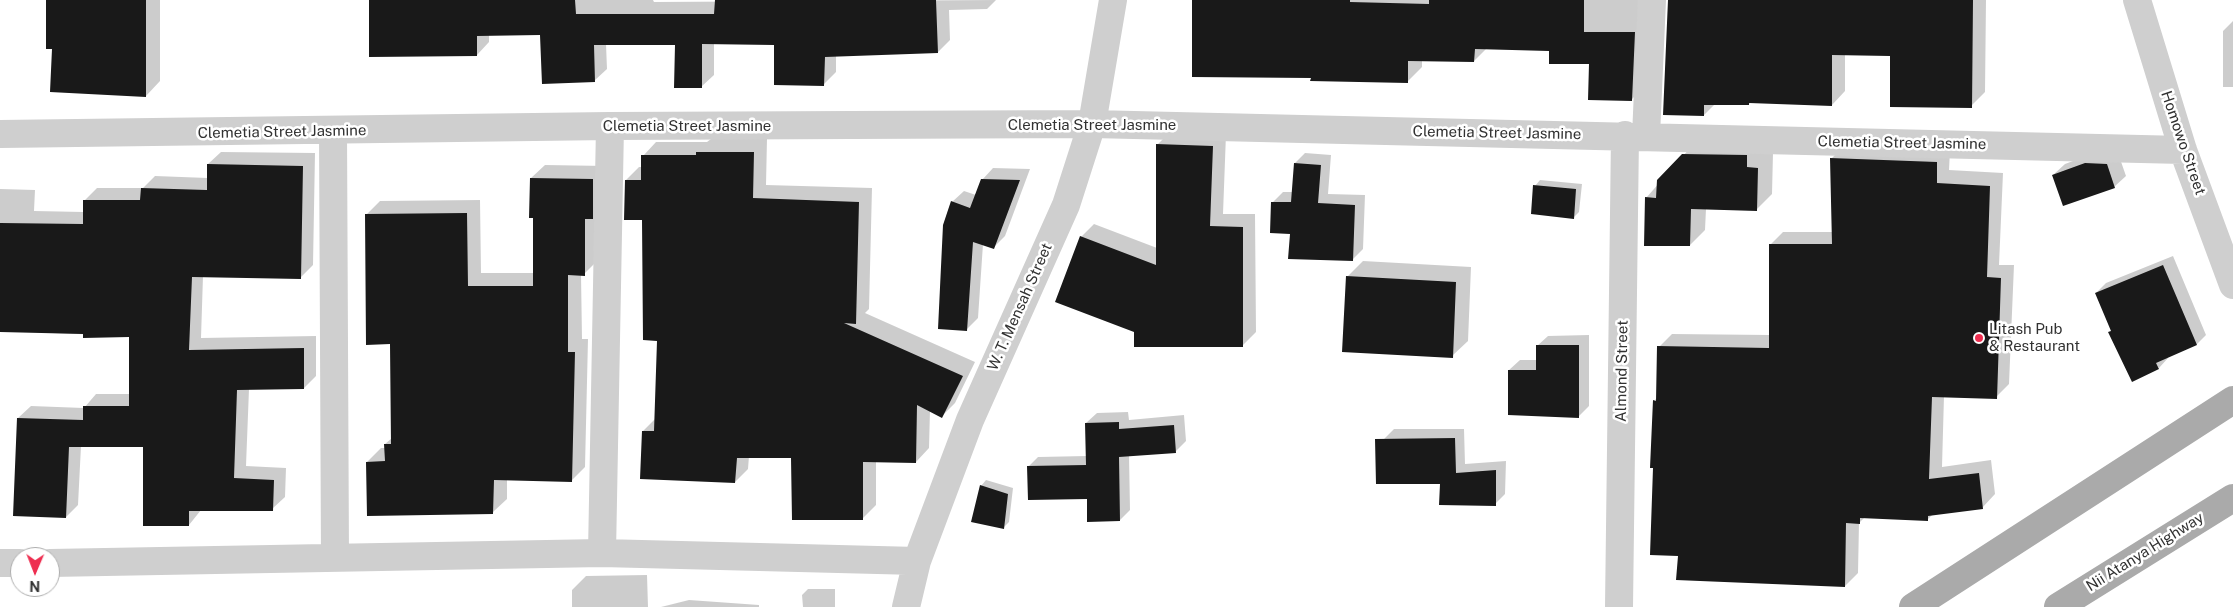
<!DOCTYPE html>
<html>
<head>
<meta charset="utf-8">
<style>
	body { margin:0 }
	#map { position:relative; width:2233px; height:607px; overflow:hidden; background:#fff; font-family:"Public Sans",sans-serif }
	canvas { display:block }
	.north { position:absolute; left:10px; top:547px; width:50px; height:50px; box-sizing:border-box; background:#fff; border:1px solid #adadad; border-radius:50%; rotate:181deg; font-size:14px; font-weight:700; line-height:20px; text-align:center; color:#323232 }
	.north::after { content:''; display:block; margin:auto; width:18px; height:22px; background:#ee2e50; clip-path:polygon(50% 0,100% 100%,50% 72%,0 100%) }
</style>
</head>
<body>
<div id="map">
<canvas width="2233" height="607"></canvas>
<div class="north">N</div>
</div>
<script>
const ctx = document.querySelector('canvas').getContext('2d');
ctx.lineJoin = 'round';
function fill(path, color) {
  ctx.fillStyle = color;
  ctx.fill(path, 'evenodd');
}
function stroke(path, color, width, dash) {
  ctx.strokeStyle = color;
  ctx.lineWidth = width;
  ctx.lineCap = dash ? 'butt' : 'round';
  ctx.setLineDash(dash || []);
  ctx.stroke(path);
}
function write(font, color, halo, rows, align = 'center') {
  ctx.font = font + ' "Public Sans",sans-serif';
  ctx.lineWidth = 5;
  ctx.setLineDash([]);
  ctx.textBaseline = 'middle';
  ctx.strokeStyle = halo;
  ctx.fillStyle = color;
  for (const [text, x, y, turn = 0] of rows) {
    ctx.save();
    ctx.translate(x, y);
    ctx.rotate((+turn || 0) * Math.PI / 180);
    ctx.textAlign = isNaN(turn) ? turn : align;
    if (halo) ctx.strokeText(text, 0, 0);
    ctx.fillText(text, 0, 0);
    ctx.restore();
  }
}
fill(new Path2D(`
	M48 0H160V81L146 96 53 48Z
	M370 0H653L654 2 996 0 987 9 949 10 950 40 938 52 836 55V72L824 84 775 44 714 43V75L701 87 676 43 606 44 607 69 594 81 542 34 489 35V42L477 55Z
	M1193 0H1651L1646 85 1631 100 1591 63 1550 50 1487 48 1474 61 1422 60V67L1407 82 1312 77Z
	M1669 0H1986L1985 92 1971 106 1892 55 1845 54V91L1832 105 1751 102 1749 104H1715L1704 115Z
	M2233 21V87H2223V31Z
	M1170 132 1226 134 1223 214H1255L1256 332 1243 345 1135 331 1081 237 1094 224 1157 248V145Z
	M711 139H767L766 185 872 188 869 309 865 313 975 362 955 403 942 416 930 410 929 448 916 462 876 461V505L863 518 798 410 749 456 748 469 735 482 643 431 656 418 659 339 643 219 626 180 639 167H643V156L656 142H707Z
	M1698 139 1773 153 1772 194 1756 210 1706 209 1705 230 1690 245 1646 198Z
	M1844 146 1950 150 1949 170 2003 173 1999 265H2014L2009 384 1996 397 1944 396 1942 467 1991 460 1995 494 1982 508 1933 514 1927 520 1865 517 1859 523 1858 573 1845 586 1679 555 1654 401 1658 397 1659 347 1672 334 1770 335V245L1783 232H1833L1831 159Z
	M221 152 315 153 313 265 300 278 203 276 201 338 316 336V376L304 388 249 389 246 466 286 468 285 497 272 509 201 510 189 525 145 446H81L78 505 66 517 18 418 31 406 84 408 96 394H130V336L0 331V189L35 190 34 211 84 212V201L97 188H143L155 176 208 178V164Z
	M2097 152 2118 153 2126 176 2114 187 2053 175 2065 164Z
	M1305 153 1331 155 1328 194 1365 195 1363 249 1352 260 1291 233 1273 202 1283 192H1293L1295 163Z
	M545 165 607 166 598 260 584 274H581L582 339H588L585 467 571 481 507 479V499L493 512 367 462 381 448H385V444L392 438 391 343 366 215 380 201 480 200 481 273H534V217L531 178Z
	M993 168 1030 169 1005 236 993 248 983 244 978 318 967 329 952 202 964 191 976 195 982 180Z
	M1540 180 1582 184 1579 212 1574 217 1535 186Z
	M2173 256 2206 335 2197 344 2167 357 2168 358 2159 368 2096 293 2106 283Z
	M1363 261 1471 267 1468 341 1452 356 1347 277Z
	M1589 335V406L1579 416 1509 370 1520 360H1537V346L1548 336Z
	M1128 412 1129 420 1184 415 1186 441 1175 452 1129 455 1130 510 1120 520 1088 497 1028 467 1038 457 1087 456 1086 423 1097 413Z
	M1394 429H1464L1465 464 1506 461 1505 494 1495 504 1441 482 1400 483 1384 439Z
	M986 480 1013 488 1009 522 1003 528 981 486Z
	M647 575 648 607H572V590L586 576Z
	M808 589H835V607H803L802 595Z
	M689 600 759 605V607H661Z`), '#0003');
fill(new Path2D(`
	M46 0H146V97L50 92 52 49H46Z
	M369 0H575L576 14H714L715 0H936L938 53 825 57 824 86 774 85V45L702 44V88H674L675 45H594L595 82 542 84 540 35 477 36V56L369 57Z
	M1192 0H1350V2L1429 4V0H1584V32H1635L1632 101 1588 100 1589 64H1549V51L1475 49 1474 62 1408 61V83L1310 81 1311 78 1192 77Z
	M1668 0H1973L1972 108 1890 107V56L1832 55V106L1749 103V105H1704V116L1663 115Z
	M1156 144 1213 146 1210 226 1243 227V347H1134V332L1055 302 1080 236 1156 265Z
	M696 152H754L753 198 859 202 856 324 844 323 963 376 942 418 917 405 916 463 863 462V520H792L791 458H737L735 483 640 479 642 431H654L657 341 643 340 642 220H624L625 180H641V155H696Z
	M1682 154 1747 155V167L1758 168 1757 211 1691 209 1690 246H1644L1645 197 1656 198 1657 180Z
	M1830 158 1937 162V183L1990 186 1987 277 2001 278 1997 399 1932 397 1929 479 1979 473 1983 509 1928 516V521L1860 518V524L1846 523 1845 587 1676 580 1678 556 1650 555 1653 468H1650L1653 400 1656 401 1657 346 1769 348V244H1832Z
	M1294 163 1321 165 1318 203 1355 205 1353 261 1288 259 1290 234 1270 233 1271 202H1291Z
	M2085 163 2107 164 2115 188 2063 206 2052 175Z
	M207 164 303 166 301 279 192 277 189 350 304 348V389L237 390 234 478 274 480 273 511H189V526H143V447H69L66 518 13 516 17 418 83 420V406H129V337L83 338V334L0 332V223L83 224V200H140L141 188 207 190Z
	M530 178 593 179V219H585V276L568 275V352H575L572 482 494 480 493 514 367 516 366 462 385 461 384 444H391L390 344 366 345 365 214 467 213 468 286H533V218H529Z
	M981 179 1020 180 994 249 973 242 967 331 938 329 943 225 951 201 970 208Z
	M1533 185 1576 189 1574 219 1531 214Z
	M2163 265 2197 345 2156 363 2159 369 2132 382 2108 332 2111 331 2095 293Z
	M1346 276 1456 282 1453 358 1342 352Z
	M1536 345H1579V418L1508 415V370H1536Z
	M1119 422V429L1174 425 1176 453 1119 457 1120 521 1087 522V499L1028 500 1027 466 1086 465 1085 423Z
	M1455 438 1456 473 1496 470V506L1439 505 1440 484H1376L1375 439Z
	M980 485 1008 494 1004 529 971 522Z`), '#191919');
stroke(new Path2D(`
	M2137 0 2183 150 2233 285
	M333 131 335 558
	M0 134 610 126 1092 124 2183 150
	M1646 136 1652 0
	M602 553 610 126
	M0 563H20
	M50 563 602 553 917 561
	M906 607 917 561 970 420 1066 205 1092 124 1113 0
	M1619 607 1625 135`), '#cfcfcf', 28);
stroke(new Path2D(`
	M1913 607 2233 400
	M2058 607 2233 498`), '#aaa', 28);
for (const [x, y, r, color] of [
	[1979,338,5,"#ee2e50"]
]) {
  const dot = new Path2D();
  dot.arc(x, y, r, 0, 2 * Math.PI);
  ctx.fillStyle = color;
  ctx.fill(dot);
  stroke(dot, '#fff', 2);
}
write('15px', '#323232', '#fff', [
	["Clemetia Street Jasmine",1092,125],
	["Clemetia Street Jasmine",687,126],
	["Clemetia Street Jasmine",282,132,-1],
	["Clemetia Street Jasmine",1497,133,1],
	["Clemetia Street Jasmine",1902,143,1],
	["Homowo Street",2183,143,71],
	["W. T. Mensah Street",1020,307,-66],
	["Almond Street",1622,371,-89],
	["Nii Atanya Highway",2145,552,-32]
]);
write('15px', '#323232', '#fff', [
	["Litash Pub",1989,329],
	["& Restaurant",1989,346]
], 'left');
</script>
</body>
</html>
